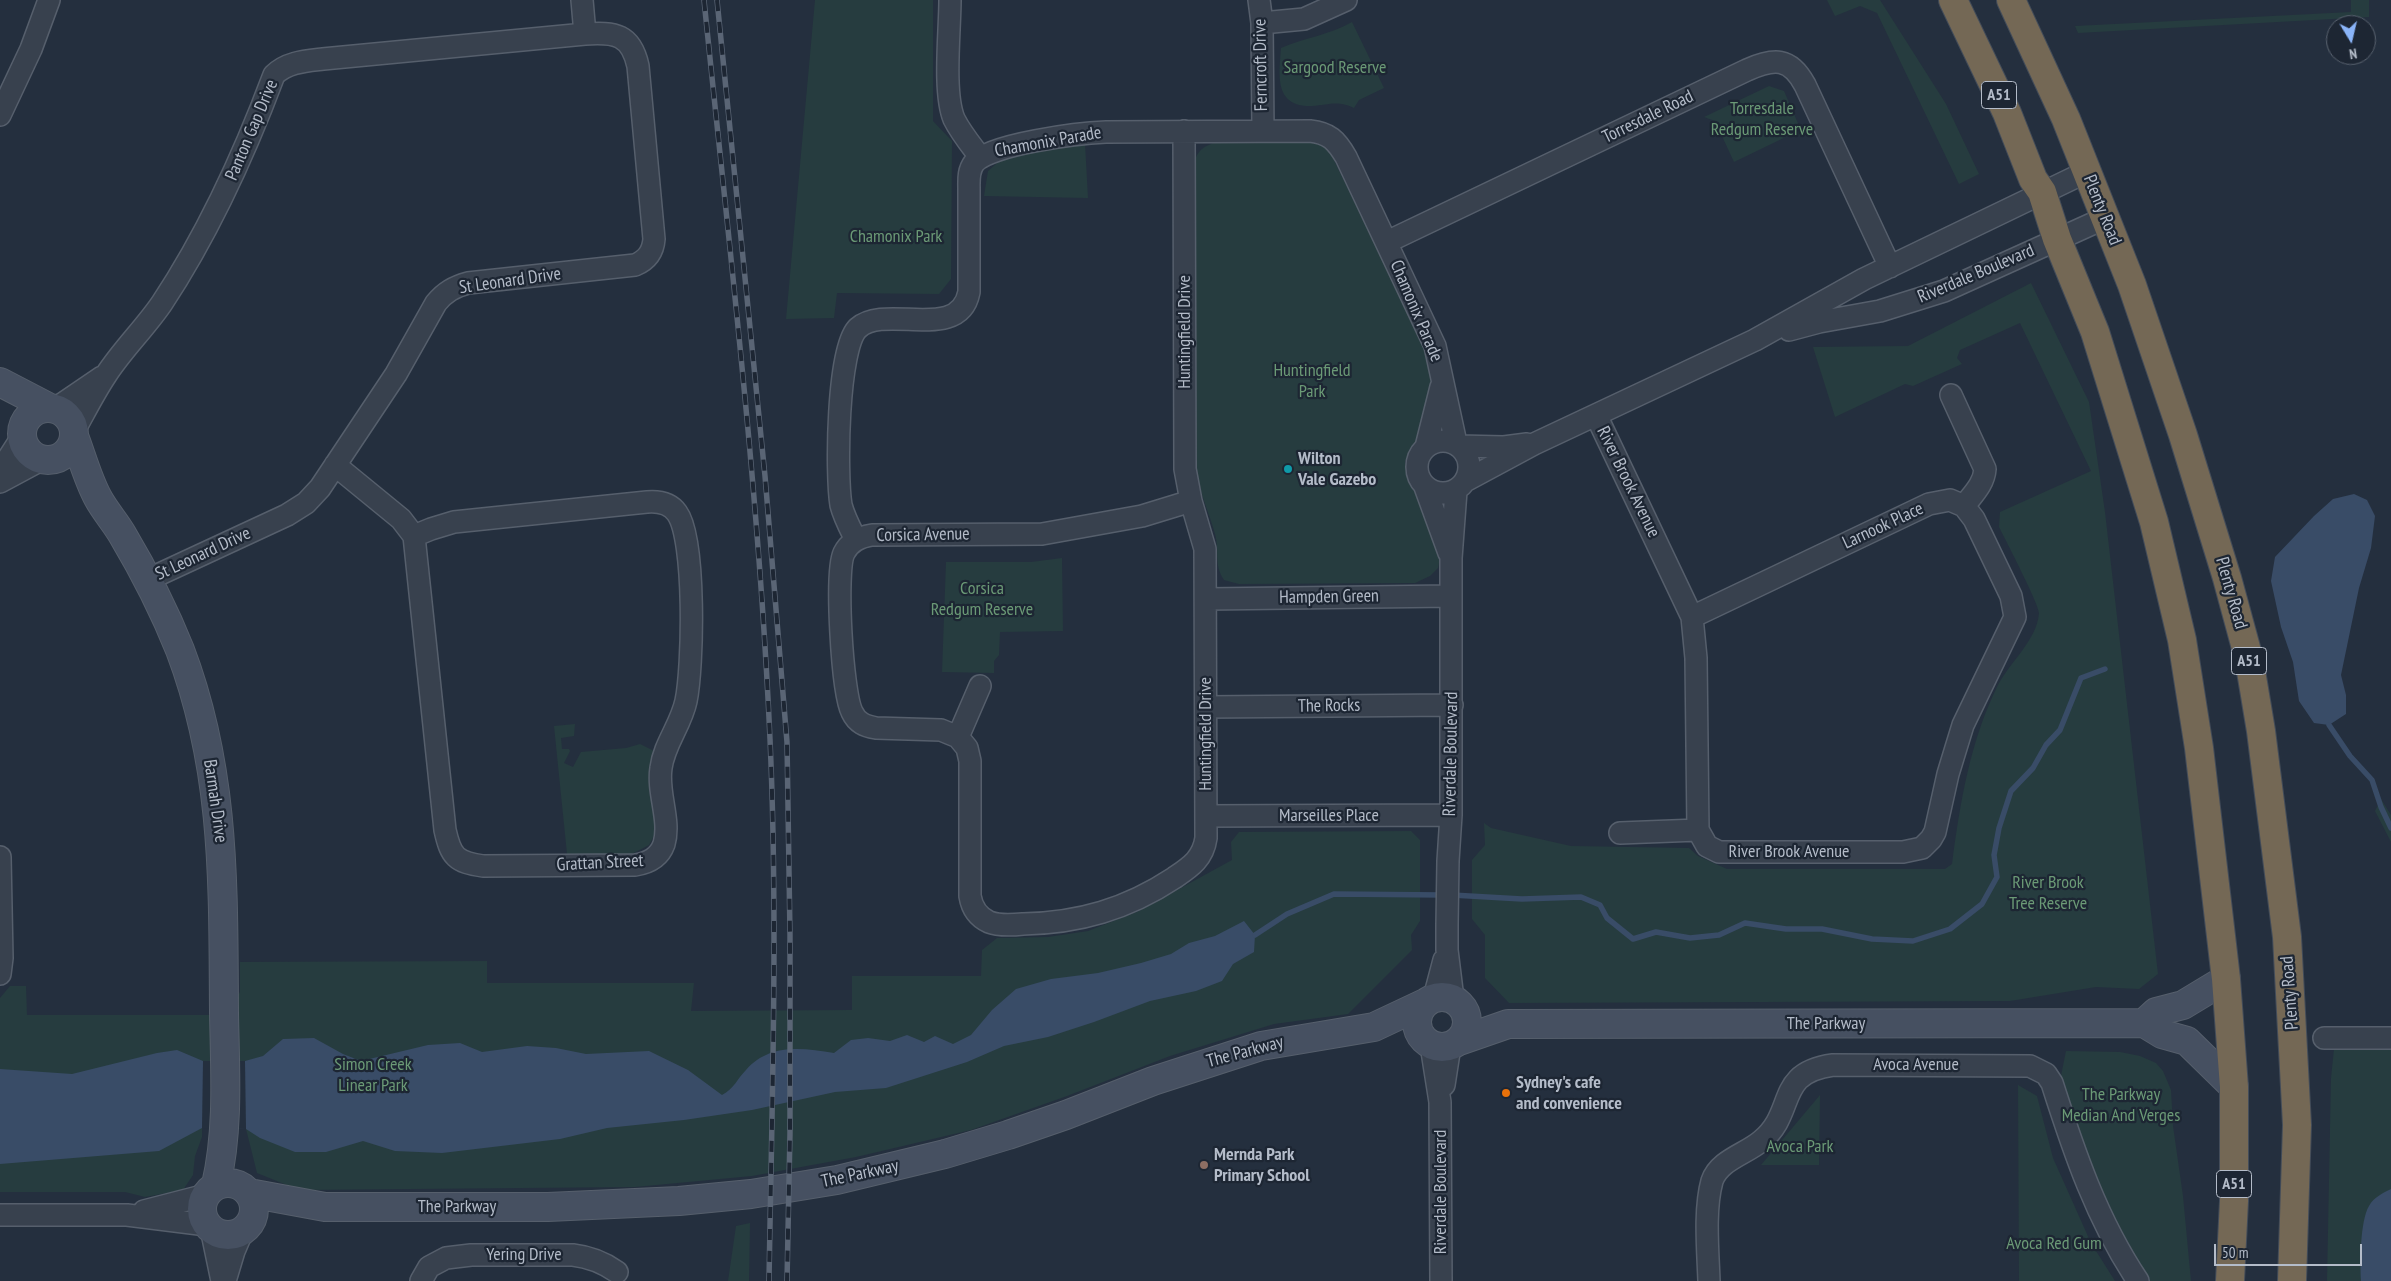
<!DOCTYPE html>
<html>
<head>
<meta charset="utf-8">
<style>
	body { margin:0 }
	#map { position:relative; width:2391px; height:1281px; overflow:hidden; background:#242f3e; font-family:"PT Sans Narrow",sans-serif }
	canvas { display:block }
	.north { position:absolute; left:2326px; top:15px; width:50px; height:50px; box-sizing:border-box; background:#1d2633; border:1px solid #59626f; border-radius:50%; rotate:171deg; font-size:14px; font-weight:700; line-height:20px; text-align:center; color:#b4bcc9 }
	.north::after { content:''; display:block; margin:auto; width:18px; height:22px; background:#8ab4f8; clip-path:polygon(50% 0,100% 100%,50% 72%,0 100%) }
	.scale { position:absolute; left:2214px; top:1244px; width:148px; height:22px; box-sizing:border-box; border:2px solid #b4bcc9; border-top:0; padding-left:6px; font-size:15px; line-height:18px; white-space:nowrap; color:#b4bcc9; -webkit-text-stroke:4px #1d2633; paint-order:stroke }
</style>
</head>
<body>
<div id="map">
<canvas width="2391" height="1281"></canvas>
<div class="north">N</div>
<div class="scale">50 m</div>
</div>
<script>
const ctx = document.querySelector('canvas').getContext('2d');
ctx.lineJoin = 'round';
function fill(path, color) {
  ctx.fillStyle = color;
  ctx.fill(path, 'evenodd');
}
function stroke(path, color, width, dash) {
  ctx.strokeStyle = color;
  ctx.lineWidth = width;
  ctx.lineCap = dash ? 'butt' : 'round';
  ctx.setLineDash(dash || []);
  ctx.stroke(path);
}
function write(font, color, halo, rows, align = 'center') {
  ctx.font = font + ' "PT Sans Narrow",sans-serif';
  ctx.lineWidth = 4.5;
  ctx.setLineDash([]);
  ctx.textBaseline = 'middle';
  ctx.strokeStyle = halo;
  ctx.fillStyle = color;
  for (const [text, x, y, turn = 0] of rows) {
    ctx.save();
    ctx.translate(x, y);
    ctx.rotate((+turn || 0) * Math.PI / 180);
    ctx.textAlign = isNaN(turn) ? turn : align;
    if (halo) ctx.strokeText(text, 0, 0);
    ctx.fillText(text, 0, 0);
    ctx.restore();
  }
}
fill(new Path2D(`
	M815 0H933V121L952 141 951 279 939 294 837 293 834 318 786 319Z
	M1827 0H1880L1946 104 1979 174 1959 184 1877 13 1860 6 1835 16Z
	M2351 0H2369V17L2078 33 2075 26 2351 12Z
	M1352 22 1384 88 1359 100 1354 108C1337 100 1329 105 1312 106 1274 107 1279 76 1281 48 1304 38 1329 35 1352 22Z
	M1769 86 1784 91 1804 137 1792 134 1734 162 1715 121 1704 117Z
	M1220 141 1317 142 1329 150 1421 338C1433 368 1436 397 1423 428 1418 440 1410 450 1405 462L1410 482 1435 534 1441 554 1438 568 1430 576 1415 583 1239 584 1224 580C1213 563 1220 552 1215 534 1209 512 1199 492 1196 469L1194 166C1196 149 1206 145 1220 141Z
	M1085 143 1088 198 984 196 988 171 1003 158Z
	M2031 283 2089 402 2105 512 2158 974 2139 989 2096 987 2010 1001 1509 1003 1485 978V935L1472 919V860L1485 845 1484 823 1491 828 1571 846 1689 848 1698 856 1727 869H1945L1952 864C1960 803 1970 741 1998 685 2010 662 2037 640 2039 613 2039 604 2005 539 1999 527L2000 512 2091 471 2020 323 1960 350 1957 358 1962 364 1913 386 1905 384 1835 417 1813 347 1908 346Z
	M1062 558 1063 631 1000 632 999 655 994 661V673L942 672 946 562H1031Z
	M575 724 574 736 561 738 562 749H569L570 751 564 763 573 767 581 752 626 748 640 744 656 752V832L649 845 632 854H567L554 726Z
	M2381 799 2391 815V842L2375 811Z
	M1411 831 1420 840V921L1411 935 1412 950 1348 1014 1274 1024 1170 1056 1067 1096 971 1130 856 1157 752 1176 635 1187 299 1190 257 1173 246 1129 245 1061H235L234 1001 240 992V962L487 961V983H694L691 1011 852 1010V976H981L982 950 997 938 1048 937 1088 931 1139 911 1232 860 1231 842 1239 832Z
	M10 986H26L27 1015H214V1061L203 1062 202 1137 195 1156 193 1175 183 1190 145 1197 125 1192H0V998Z
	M2335 1039 2391 1040V1281H2327L2331 1078Z
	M2066 1051 2120 1052 2140 1056 2156 1063 2163 1071 2171 1090 2173 1126 2183 1196 2191 1281H2148L2102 1200 2069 1110 2061 1076Z
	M2018 1085 2037 1096 2053 1158 2091 1243 2115 1281H2019Z
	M1820 1095 1819 1165H1761Z
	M750 1223 749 1281H728L736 1226Z`), '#263c3f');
fill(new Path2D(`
	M2354 494 2367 500 2375 516 2371 548 2359 588 2341 675 2346 695V714L2329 725 2314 723 2299 701 2293 662 2281 627 2271 581 2275 557 2314 516 2333 499Z
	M1244 921 1255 935 1254 952 1233 964 1222 981 1196 991 1150 1001 1094 1022 1048 1037 1004 1046 967 1062 886 1088 835 1092 752 1110 684 1120 607 1128 560 1139 442 1153 395 1151 363 1141 326 1152H295L260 1138 246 1129 208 1128H202L159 1151 0 1164V1069L72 1074 157 1053 177 1050 203 1061H245L263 1056 283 1039 314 1038 343 1054 361 1061 428 1045 460 1043 482 1052 527 1046 556 1048 586 1054 649 1051 688 1070 722 1095C734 1089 737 1079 746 1070 770 1043 802 1048 834 1053L851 1040 868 1038 890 1041 907 1035 924 1042 935 1036 953 1044 971 1035 992 1010 1016 989 1051 979 1098 973 1141 963 1171 954 1189 943 1215 936Z
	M2391 1189V1281H2361C2360 1263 2360 1221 2369 1206 2374 1197 2383 1193 2391 1189Z`), '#394c67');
fill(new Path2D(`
	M203 1061H245L246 1129 202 1128Z`), '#242f3e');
stroke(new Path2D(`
	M2329 725 2350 756 2372 780 2381 807 2391 828
	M1452 895 1522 899 1581 897 1600 905 1607 918 1633 939 1656 932 1690 938 1719 935 1745 923 1786 929H1822L1872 939 1913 941 1950 929 1982 904 1997 877 1994 855 1999 828 2011 791 2033 768 2046 745 2060 730 2081 678 2105 669
	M1255 935 1287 914 1334 894 1443 895`), '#394c67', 5.5);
const street = new Path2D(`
	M582 0 585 34
	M950 0C950 31 943 92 954 119 961 133 971 145 980 157
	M1259 0 1262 23 1263 131
	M1262 23 1304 19 1346 0
	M0 115 31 49 49 0
	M1387 242 1747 70C1774 58 1790 57 1805 85L1890 267
	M1789 330 1819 322 1880 311 1944 291 2105 218
	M55 409 102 377
	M1596 415 1692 617 1696 658 1698 830 1707 846 1719 852H1903L1922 848 1931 839 1935 832 1948 774 1963 725 2015 617 2011 596 1974 519 1964 506
	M74 431C84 413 94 393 106 375 122 350 145 328 162 303 209 232 244 155 274 75 287 62 306 61 323 59L585 34C615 32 631 34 638 66L654 239C653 252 647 260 635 265L468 283C454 287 445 292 436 303L396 374 320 488 306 503 287 515 147 580
	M1417 467a26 26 0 1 1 52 0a26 26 0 1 1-52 0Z
	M1458 446 1504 447 1527 444
	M1426 447 1441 387
	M335 465 401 519 414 536 445 830C451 857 456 862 483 866L635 865C648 863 659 858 664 844 671 820 657 793 661 768 664 744 681 725 686 701 693 668 696 539 677 513 670 503 659 501 647 502L454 522 431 529 414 536
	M0 471 22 437
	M1467 480 1534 444 1755 340 1864 279 2086 172
	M0 482 41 460
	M1425 487 1449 553
	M856 540C850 528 844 517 841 505 836 475 837 347 858 328 886 303 959 343 969 292V189C969 180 968 171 974 163 989 144 1080 133 1106 132L1310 131C1329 133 1336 140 1346 157L1435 346 1456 443
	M1207 599 1451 596
	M1692 617 1929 504 1950 500 1964 506C1973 494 1984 484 1985 469L1951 395
	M980 686 958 737 967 748 970 761V896C972 908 978 917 989 922 999 926 1013 925 1023 924 1079 923 1127 909 1174 878 1190 867 1203 859 1206 838L1205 549 1191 501 1185 469 1184 131
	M1206 707 1452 705
	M958 737 941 730 876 728C865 726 857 723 852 712 842 692 835 571 844 553 850 541 860 537 872 535L1042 534 1142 516 1191 501
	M1206 816 1451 815
	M1620 833 1698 830
	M0 857 2 958 0 974
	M1434 998 1444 960
	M1453 999 1447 950V925L1448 861 1451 815V558L1456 491
	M2324 1038H2391
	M1431 1045 1440 1102 1441 1281
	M1444 1085 1450 1046
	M144 1211 206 1195
	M0 1215H127L207 1225
	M211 1228 222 1281
	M225 1281 234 1251 243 1230
	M421 1281 429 1267 446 1258 471 1255H573C590 1257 603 1262 617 1272
	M1709 1281C1708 1251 1704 1210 1712 1181 1719 1160 1746 1154 1761 1141 1797 1112 1774 1073 1833 1065L2030 1066 2046 1074 2052 1083C2074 1152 2097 1220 2138 1281`);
const secondary = new Path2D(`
	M0 382 50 408
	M22 434a26 26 0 1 1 52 0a26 26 0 1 1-52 0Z
	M74 436C82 457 88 480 98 498 105 511 115 522 122 534 144 571 164 610 180 650 226 771 223 886 224 1013 225 1070 229 1129 216 1185
	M1417 1022a25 25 0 1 1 50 0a25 25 0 1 1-50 0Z
	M2144 1023 2156 1012 2183 1005 2226 979
	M1459 1041 1508 1024 2144 1023 2162 1034 2187 1041 2234 1087
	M202 1209a26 26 0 1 1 52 0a26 26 0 1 1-52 0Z
	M249 1193 325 1207H548L679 1201 751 1194 837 1180 945 1154 1008 1135 1066 1115 1153 1081 1261 1046 1374 1027 1425 1003`);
const highway = new Path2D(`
	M1953 0 2007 113 2033 179 2042 192 2057 239 2095 332 2154 522 2182 640 2199 748 2226 979 2234 1087V1201L2230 1281
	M2011 0 2066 119 2132 285 2183 435 2227 578 2249 659 2261 731 2287 937 2297 1125 2292 1281`);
stroke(street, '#565f6c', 24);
stroke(secondary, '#565f6c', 30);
stroke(highway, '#434c59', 30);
stroke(street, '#38414e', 21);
stroke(secondary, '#465061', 28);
stroke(highway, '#746855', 28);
const rail = new Path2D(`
	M704 0C729 246 759 492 770 739 778 919 772 1101 769 1281
	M717 0 765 476 787 742 790 935V1133L787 1281`);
stroke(rail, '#5a6575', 5.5);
stroke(rail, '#1d2633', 4, [11]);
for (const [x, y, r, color] of [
	[1288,469,5,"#0f9aa8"],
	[1506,1093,5,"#e8710a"],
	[1204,1165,5,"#8d6e63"]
]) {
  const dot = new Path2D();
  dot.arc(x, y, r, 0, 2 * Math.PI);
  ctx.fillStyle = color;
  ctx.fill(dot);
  stroke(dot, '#1d2633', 2);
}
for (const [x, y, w] of [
	[1999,95,35],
	[2249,661,35],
	[2234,1184,35]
]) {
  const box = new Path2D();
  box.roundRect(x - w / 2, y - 13.5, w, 27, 4);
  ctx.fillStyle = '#1d2633';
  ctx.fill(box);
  stroke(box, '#b4bcc9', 1);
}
write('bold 16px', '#b4bcc9', null, [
	["A51",1999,95],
	["A51",2249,661],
	["A51",2234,1184]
]);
write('18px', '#b4bcc9', '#1d2633', [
	["Ferncroft Drive",1261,65,-91],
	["Torresdale Road",1648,117,-26],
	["Panton Gap Drive",252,130,-67],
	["Chamonix Parade",1048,142,-10],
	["Plenty Road",2102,210,68],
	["Riverdale Boulevard",1976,274,-23],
	["St Leonard Drive",510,281,-8],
	["Chamonix Parade",1416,311,67],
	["Huntingfield Drive",1185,332,-90],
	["River Brook Avenue",1628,482,64],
	["Larnook Place",1883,526,-25],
	["Corsica Avenue",923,535,-1],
	["St Leonard Drive",203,554,-25],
	["Plenty Road",2231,593,74],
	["Hampden Green",1329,597,-1],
	["The Rocks",1329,706,-1],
	["Huntingfield Drive",1206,734,-90],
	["Riverdale Boulevard",1451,754,-89],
	["Barmah Drive",215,801,82],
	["Marseilles Place",1329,816],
	["River Brook Avenue",1789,852],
	["Grattan Street",600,863,-3],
	["Plenty Road",2290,993,-94],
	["The Parkway",1826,1024],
	["The Parkway",1245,1052,-15],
	["Avoca Avenue",1916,1065],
	["The Parkway",860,1174,-12],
	["Riverdale Boulevard",1441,1192,-90],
	["The Parkway",457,1207],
	["Yering Drive",524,1255]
]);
write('18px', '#6b9a76', '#1d2633', [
	["Sargood Reserve",1335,68],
	["Torresdale",1762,109],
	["Redgum Reserve",1762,130],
	["Chamonix Park",896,237],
	["Huntingfield",1312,371],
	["Park",1312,392],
	["Corsica",982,589],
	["Redgum Reserve",982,610],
	["River Brook",2048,883],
	["Tree Reserve",2048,904],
	["Simon Creek",373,1065],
	["Linear Park",373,1086],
	["The Parkway",2121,1095],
	["Median And Verges",2121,1116],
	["Avoca Park",1800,1147],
	["Avoca Red Gum",2054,1244]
]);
write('bold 18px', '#b4bcc9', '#1d2633', [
	["Wilton",1298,459],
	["Vale Gazebo",1298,480],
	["Sydney's cafe",1516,1083],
	["and convenience",1516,1104],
	["Mernda Park",1214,1155],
	["Primary School",1214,1176]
], 'left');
</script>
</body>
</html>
